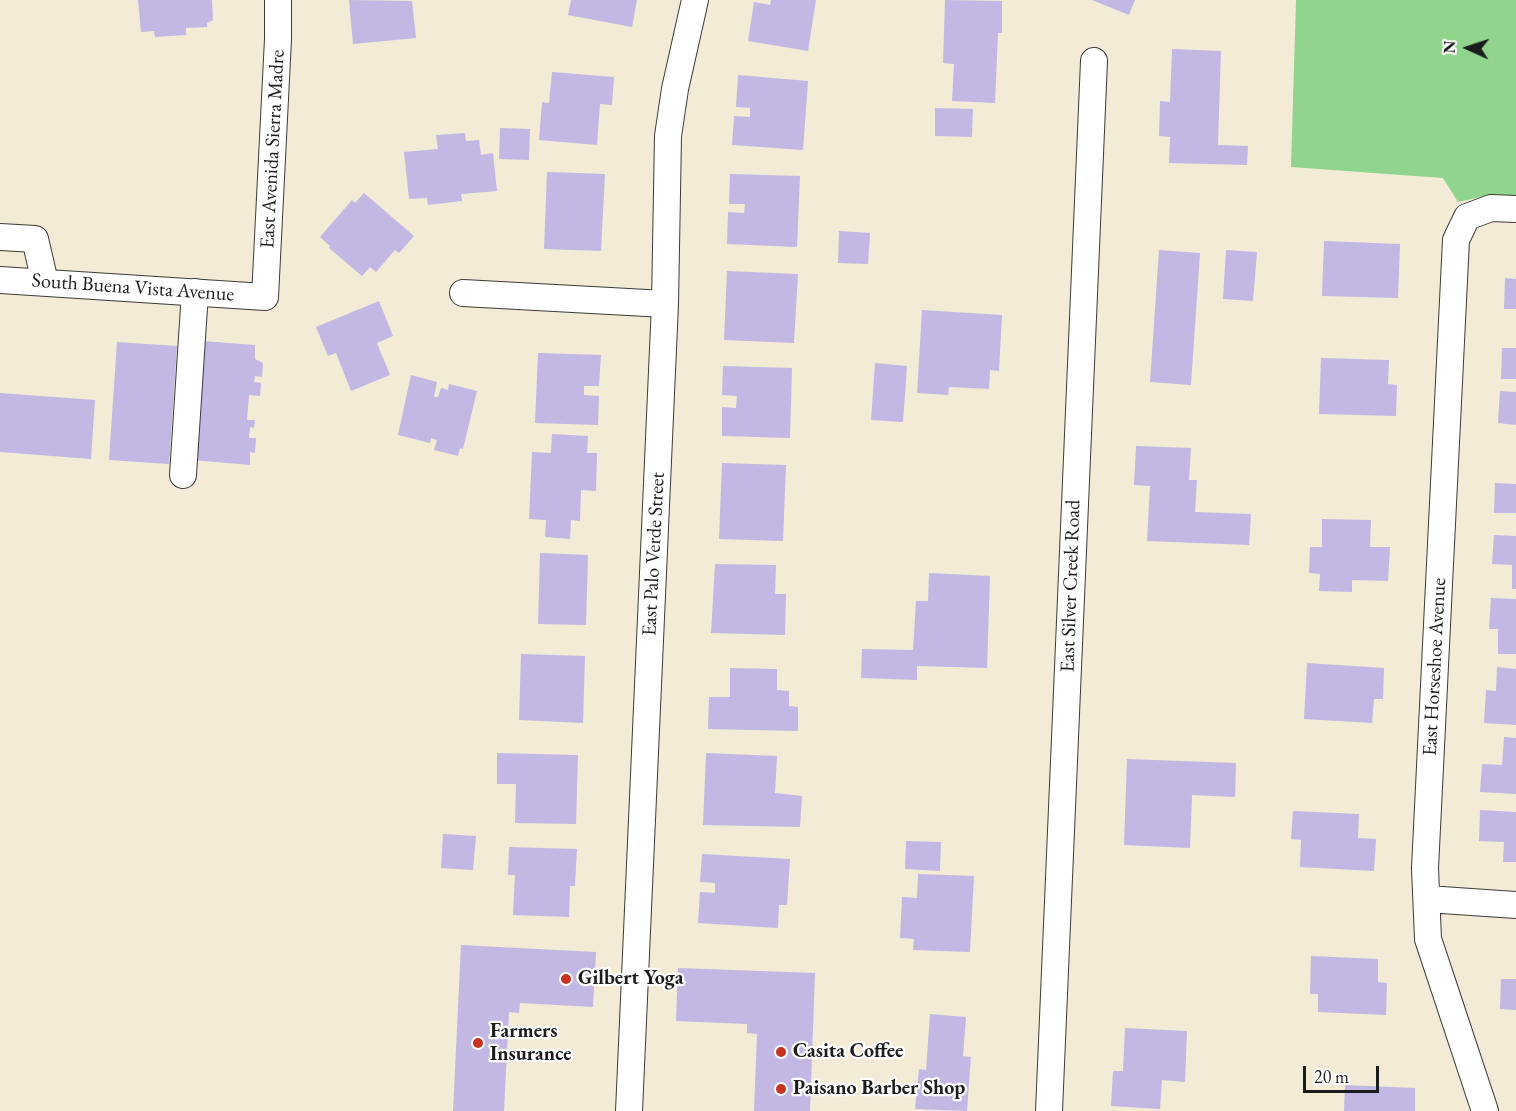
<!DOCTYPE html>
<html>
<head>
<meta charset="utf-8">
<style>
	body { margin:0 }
	#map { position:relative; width:1516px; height:1111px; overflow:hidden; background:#f3ebd5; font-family:"EB Garamond",serif }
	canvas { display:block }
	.north { position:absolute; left:1438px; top:18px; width:60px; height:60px; -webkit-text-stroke:4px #fff; paint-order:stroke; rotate:273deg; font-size:16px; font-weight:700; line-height:24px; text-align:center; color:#1c1c1c }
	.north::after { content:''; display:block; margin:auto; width:21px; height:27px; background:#1c1c1c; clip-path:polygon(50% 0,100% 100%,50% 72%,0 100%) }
	.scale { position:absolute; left:1303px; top:1066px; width:76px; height:27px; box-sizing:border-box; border:3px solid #1c1c1c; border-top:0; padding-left:8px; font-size:18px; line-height:21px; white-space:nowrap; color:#1c1c1c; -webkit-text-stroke:4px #fff; paint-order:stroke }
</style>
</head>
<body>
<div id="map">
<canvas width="1516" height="1111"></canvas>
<div class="north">N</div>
<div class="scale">20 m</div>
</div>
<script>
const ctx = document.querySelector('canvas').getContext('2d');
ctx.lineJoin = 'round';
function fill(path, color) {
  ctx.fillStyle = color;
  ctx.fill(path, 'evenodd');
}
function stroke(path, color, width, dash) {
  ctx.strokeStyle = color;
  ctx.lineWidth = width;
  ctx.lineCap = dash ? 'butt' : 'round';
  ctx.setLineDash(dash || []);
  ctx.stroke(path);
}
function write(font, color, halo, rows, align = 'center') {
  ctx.font = font + ' "EB Garamond",serif';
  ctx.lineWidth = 4.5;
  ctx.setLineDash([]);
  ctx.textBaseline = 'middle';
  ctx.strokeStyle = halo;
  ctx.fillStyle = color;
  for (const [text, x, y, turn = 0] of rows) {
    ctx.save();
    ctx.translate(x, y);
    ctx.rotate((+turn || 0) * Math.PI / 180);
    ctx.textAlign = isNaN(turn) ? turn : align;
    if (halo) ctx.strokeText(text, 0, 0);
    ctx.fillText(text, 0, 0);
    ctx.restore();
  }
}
fill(new Path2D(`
	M1296 0H1516V196L1489 195 1458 202 1443 178 1291 167Z`), '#90d48d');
fill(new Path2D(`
	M138 0H212L213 20 207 23V27L186 28V35L155 37 154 31 141 32Z
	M349 0 412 1 416 38 353 44Z
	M571 0H637L632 27 568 15Z
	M771 0H816L808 51 748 41 754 2 770 5Z
	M945 0 1002 1V33H998L995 103 952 101 954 64 943 63Z
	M1092 0H1135L1129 15Z
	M1172 49 1221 51 1218 145 1248 146 1247 165 1169 163 1170 137 1159 136 1160 101 1170 102Z
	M552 72 614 77 612 105 600 104 597 145 539 140 542 102 549 103Z
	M738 75 808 81 803 150 732 145 734 116 750 117V108L736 107Z
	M935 108 973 109 972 137 935 136Z
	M500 128 530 129 529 160 499 159Z
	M465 133 466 141 479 140 481 155 493 153 497 191 461 194 462 201 428 205 427 198 409 199 404 152 438 149 436 135Z
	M547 172 605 174 601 251 544 249Z
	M730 174 800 176 797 247 727 244 728 212 744 213 745 204H729Z
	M364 193 414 236 399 253 395 250 376 272 370 267 362 276 329 248 330 246 320 237 352 200 355 203Z
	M839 231 870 233 868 264 838 263Z
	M1324 241 1400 244 1398 298 1322 296Z
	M1159 250 1200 253 1191 385 1150 382Z
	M1226 250 1257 252 1253 301 1223 299Z
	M727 271 798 274 794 343 724 340Z
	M1505 278 1516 279V309H1504Z
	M379 301 393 336 377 343 390 375 351 391 336 353 328 356 316 327Z
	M922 310 1002 315 999 371 990 370 989 389 949 387 948 395 917 393Z
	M203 341 255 345V359L263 363 262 377 255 376 254 382 261 383 260 396 249 395 247 420H255L254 428 250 427 249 438H256L255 453 250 452V465L193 460Z
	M117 342 177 346 169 464 109 460Z
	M1502 348H1516V379H1501Z
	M538 353 601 355 599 386H584V395L599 396 598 425 535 423Z
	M1321 358 1389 360 1388 384 1397 385 1396 416 1319 414Z
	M875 363 907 366 903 422 871 420Z
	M723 366 792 368 790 438 722 436V407L736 408 737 396 722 395Z
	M411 375 437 382 434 397H438L441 388 448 390 449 384 477 391 463 449 460 448 458 456 434 450 437 440 431 438 430 443 398 435Z
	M1500 391 1516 392V425L1498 423Z
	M0 393 95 400 91 459 0 452Z
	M552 434 588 436 587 453H597L596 491 581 490 580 521 571 520 570 539 545 537 546 520 529 519 532 452 551 453Z
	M1136 446 1191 448 1189 480H1197L1195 512 1251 514 1249 545 1147 541 1150 486 1134 485Z
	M722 463 786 465 783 541 719 539Z
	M1495 483 1516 484V513H1494Z
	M1322 519 1371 520 1370 547H1390L1388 581 1352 580V592L1319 591 1320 574 1309 573 1310 547H1322Z
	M1494 535 1516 536V589H1512V565L1492 564Z
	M540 553 588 555 586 625 538 624Z
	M715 564 776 565 775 594H786L785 635 711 633Z
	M929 573 990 576 987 668 917 666V680L861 678 862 649 913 650 916 601H928Z
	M1491 598 1516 599V654H1498V629H1489Z
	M521 654 585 656 583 723 519 720Z
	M1307 663 1384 668 1383 699H1374L1372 723 1304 719Z
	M1497 667 1516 669V725L1484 723 1486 690 1496 691Z
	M730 668 777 669V690L789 691V706L798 707V731L708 729 709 697H730Z
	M1504 737 1516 738V794L1480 792 1482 764 1502 765Z
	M497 753 578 755 576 824 515 823 516 784H497Z
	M706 753 777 756 775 793 802 796 800 827 703 825Z
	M1127 759 1236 763 1235 797 1192 795 1190 848 1124 845Z
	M1480 810 1516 812V862H1503L1504 842 1479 841Z
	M1293 811 1359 814 1358 838 1376 839 1374 871 1300 867 1301 840 1291 839Z
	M443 834 476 836 473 870 441 868Z
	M906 841 941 842 940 871 905 869Z
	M509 847 577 849 575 886H570L569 917 513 915 515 875H508Z
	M702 854 790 859 787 905H779L778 928 698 923 700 892 715 893V883L700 882Z
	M918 874 974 876 970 952 913 950 914 939 900 938 902 897 917 898Z
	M461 945 596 952 593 1007 520 1003 519 1013 509 1012 504 1111H453Z
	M1311 956 1378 959V982L1387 983 1386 1015 1318 1012V994H1310Z
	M678 968 815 973 810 1111H754L757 1034 747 1033V1024L676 1021Z
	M1501 979H1516V1010L1500 1009Z
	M930 1014 966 1017 963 1056 971 1057 967 1111 915 1109 919 1069 926 1070Z
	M1125 1028 1187 1031 1185 1082 1162 1080 1160 1109 1111 1106 1113 1071H1123Z
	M1345 1085 1415 1088V1111H1344Z`), '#c3b7e4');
const minor = new Path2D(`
	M0 237 35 239 45 282
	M0 280 265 297 278 39V0
	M463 293 665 304
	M183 475 195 292
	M1427 899 1516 905
	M629 1111 665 304 668 136 675 89 695 0
	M1049 1111 1094 61
	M1485 1111 1428 939 1425 868 1456 240 1467 217 1491 208 1516 209`);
stroke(minor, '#3c3b38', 28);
stroke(minor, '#fff', 26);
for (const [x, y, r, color] of [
	[566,979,6,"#c8321e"],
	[478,1043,6,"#c8321e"],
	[781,1052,6,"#c8321e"],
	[781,1089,6,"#c8321e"]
]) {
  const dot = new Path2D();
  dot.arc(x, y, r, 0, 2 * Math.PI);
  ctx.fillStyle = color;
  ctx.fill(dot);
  stroke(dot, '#fff', 2);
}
write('20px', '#1c1c1c', '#fff', [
	["East Avenida Sierra Madre",273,149,-87],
	["South Buena Vista Avenue",133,288,4],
	["East Palo Verde Street",654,554,-87],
	["East Silver Creek Road",1071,586,-88],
	["East Horseshoe Avenue",1435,667,-87]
]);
write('bold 20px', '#1c1c1c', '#fff', [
	["Gilbert Yoga",578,979],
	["Farmers",490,1032],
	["Insurance",490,1055],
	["Casita Coffee",793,1052],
	["Paisano Barber Shop",793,1089]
], 'left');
</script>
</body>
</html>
